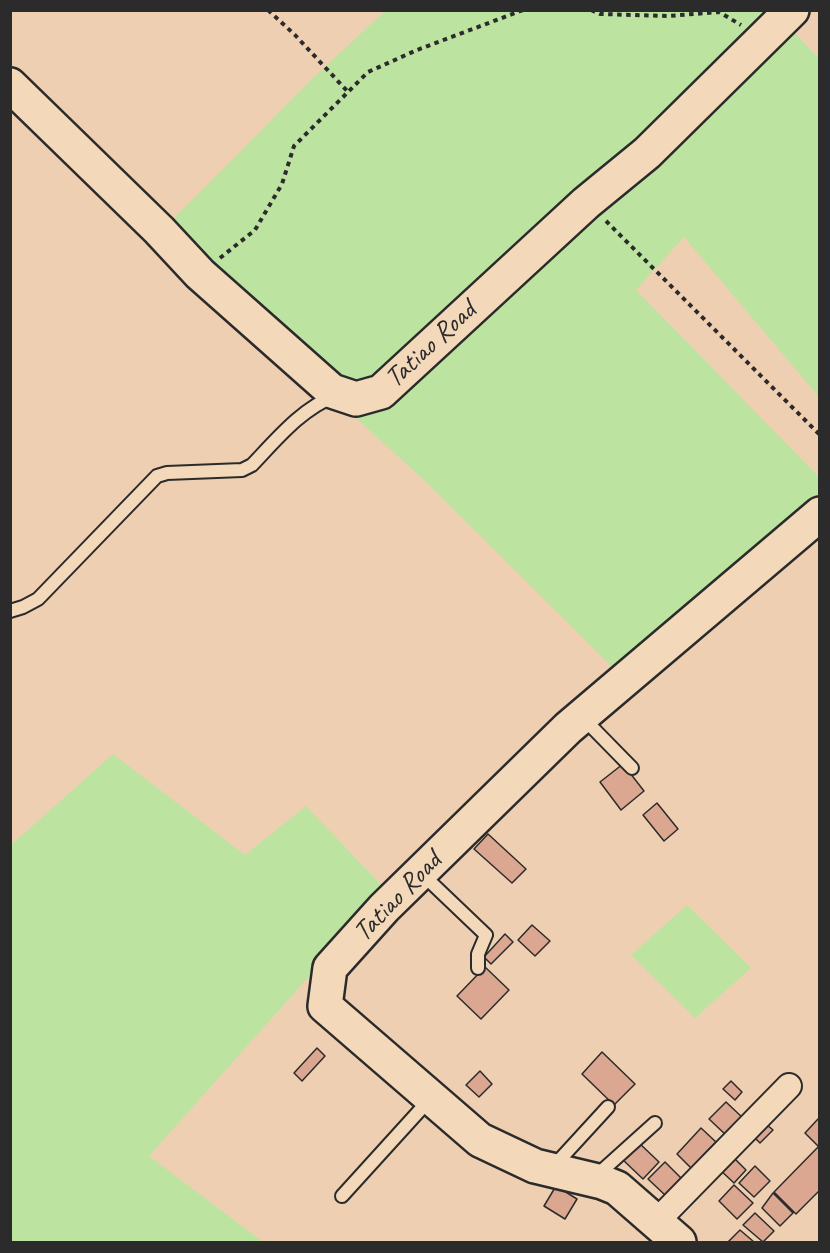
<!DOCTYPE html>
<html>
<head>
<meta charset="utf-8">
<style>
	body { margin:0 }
	#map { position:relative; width:830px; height:1253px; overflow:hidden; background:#eecfb2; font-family:Caveat,sans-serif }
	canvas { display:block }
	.frame { position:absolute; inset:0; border:12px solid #2b2b2b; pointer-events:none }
</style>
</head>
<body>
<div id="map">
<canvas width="830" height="1253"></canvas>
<div class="frame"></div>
</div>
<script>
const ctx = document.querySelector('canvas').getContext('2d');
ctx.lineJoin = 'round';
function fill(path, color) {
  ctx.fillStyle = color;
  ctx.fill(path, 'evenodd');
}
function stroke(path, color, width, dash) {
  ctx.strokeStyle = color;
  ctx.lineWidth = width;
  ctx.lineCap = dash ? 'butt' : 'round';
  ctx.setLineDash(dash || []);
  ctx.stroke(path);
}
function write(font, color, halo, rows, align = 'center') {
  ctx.font = font + ' Caveat,sans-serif';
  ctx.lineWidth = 6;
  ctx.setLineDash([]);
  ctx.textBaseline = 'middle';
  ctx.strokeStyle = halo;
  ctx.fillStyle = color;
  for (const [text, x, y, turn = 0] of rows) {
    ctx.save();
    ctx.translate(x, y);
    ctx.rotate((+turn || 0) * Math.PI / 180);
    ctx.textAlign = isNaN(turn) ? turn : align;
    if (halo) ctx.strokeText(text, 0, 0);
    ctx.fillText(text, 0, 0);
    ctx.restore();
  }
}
fill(new Path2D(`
	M385 11H767L797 35 819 59V397L684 237 636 290 819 477V498L613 668 424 480 160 240 163 229 314 77Z
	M113 754 245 855 306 806 386 890 149 1156 263 1242H11L10 846Z
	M687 905 751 968 695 1018 631 955Z`), '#bce4a0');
const building = new Path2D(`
	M623 764 644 791 621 810 600 782Z
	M657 803 678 829 664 841 643 815Z
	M488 834 526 869 512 883 474 849Z
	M532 925 550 941 535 956 518 940Z
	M505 934 513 942 491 964 484 957Z
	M485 967 509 990 481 1019 457 996Z
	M317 1048 325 1056 302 1081 294 1073Z
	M602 1052 635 1084 614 1105 582 1074Z
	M480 1071 492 1084 479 1097 466 1085Z
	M731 1081 742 1092 735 1100 723 1089Z
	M726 1102 744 1119 727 1136 709 1119Z
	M818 1119 820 1121 819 1147 805 1133Z
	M766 1124 773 1130 760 1143 754 1137Z
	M701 1128 716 1142 691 1168 677 1154Z
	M638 1142 659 1162 643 1179 622 1159Z
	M820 1145V1190L796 1214 774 1192Z
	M731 1155 746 1170 734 1183 718 1168Z
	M665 1162 681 1178 665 1195 648 1179Z
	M755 1166 770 1181 754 1197 739 1183Z
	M734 1185 753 1203 737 1219 719 1201Z
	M556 1186 577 1199 565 1219 544 1206Z
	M773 1193 793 1213 780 1226 762 1208Z
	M755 1213 774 1231 763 1242 743 1225Z
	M740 1230 754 1242H728Z`);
fill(building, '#dca791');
stroke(building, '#2b2b2b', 1.5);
const lane = new Path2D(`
	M10 611 23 607 38 599 157 476 167 473 242 470 252 465C276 440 302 408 335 396
	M582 717 632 768
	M421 873 486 935 478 954V968
	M553 1167 608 1107
	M595 1177 655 1123
	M342 1196 431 1098`);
const street = new Path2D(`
	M656 1222 789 1086`);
const secondary = new Path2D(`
	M10 85 159 230 200 274 332 391 356 399 381 392 586 203 647 153 792 10
	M679 1242 617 1188 602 1182 535 1166 480 1140 325 1006 330 968 384 908 568 728 820 514`);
stroke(lane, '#2b2b2b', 16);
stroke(street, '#2b2b2b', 28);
stroke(secondary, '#2b2b2b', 38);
stroke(new Path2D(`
	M268 10 295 35 349 93
	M591 10 600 14 668 16 719 12 741 25
	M606 221 820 435
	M220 258 255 230 282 184 294 146 368 72 417 50 523 10`), '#2b2b2b', 4, [4.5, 4.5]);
stroke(lane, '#f3d9ba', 12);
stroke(street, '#f3d9ba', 24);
stroke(secondary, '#f3d9ba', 33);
write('28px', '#2b2b2b', '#f3d9ba', [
	["Tatiao Road",431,345,-43],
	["Tatiao Road",398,897,-46]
]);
</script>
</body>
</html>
